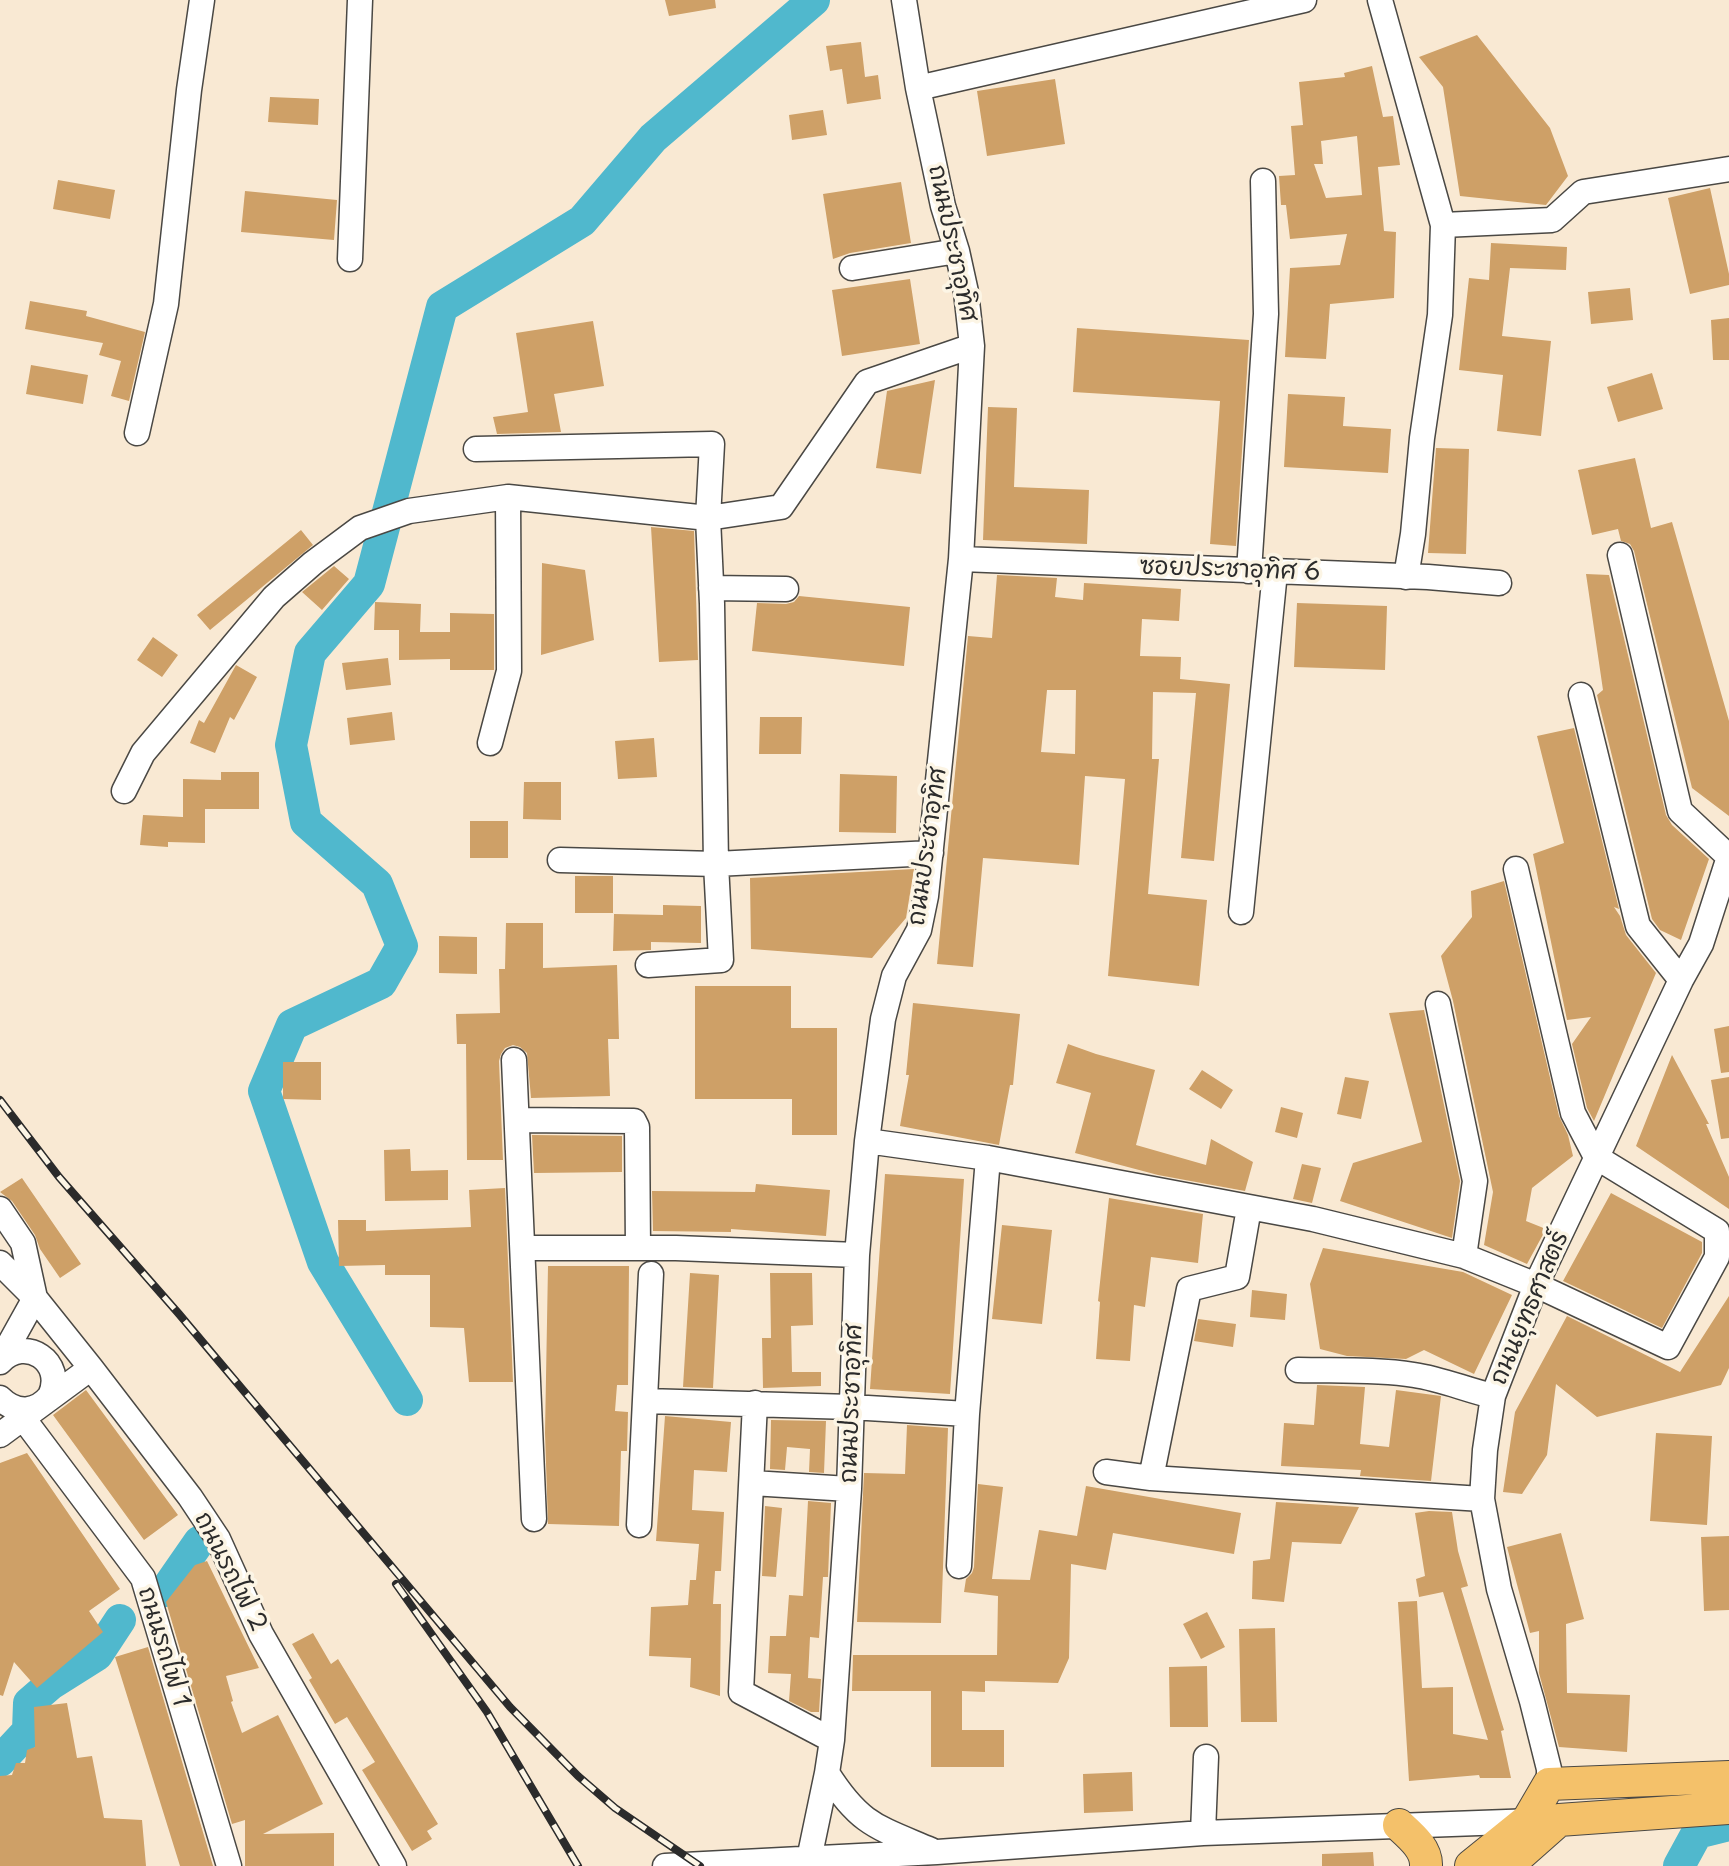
<!DOCTYPE html>
<html>
<head>
<meta charset="utf-8">
<style>
	body { margin:0 }
	canvas { display:block; background:#f9e9d3 }
</style>
</head>
<body>
<canvas width="1729" height="1866"></canvas>
<script>
const ctx = document.querySelector('canvas').getContext('2d');
ctx.lineJoin = 'round';
function stroke(path, color, width, dash) {
  ctx.strokeStyle = color;
  ctx.lineWidth = width;
  ctx.lineCap = dash ? 'butt' : 'round';
  ctx.setLineDash(dash || []);
  ctx.stroke(path);
}
function fill(path, color) {
  ctx.fillStyle = color;
  ctx.fill(path, 'evenodd');
}
function write(font, color, halo, rows, align = 'center') {
  ctx.font = font + ' "Playpen Sans","Playpen Sans Thai",sans-serif';
  ctx.lineWidth = 7;
  ctx.setLineDash([]);
  ctx.textBaseline = 'middle';
  ctx.strokeStyle = halo;
  ctx.fillStyle = color;
  for (const [text, x, y, turn = 0] of rows) {
    ctx.save();
    ctx.translate(x, y);
    ctx.rotate((+turn || 0) * Math.PI / 180);
    ctx.textAlign = isNaN(turn) ? turn : align;
    if (halo) ctx.strokeText(text, 0, 0);
    ctx.fillText(text, 0, 0);
    ctx.restore();
  }
}
stroke(new Path2D(`
	M407 1400 323 1262 264 1091 292 1025 381 983 402 946 377 884 306 822 291 745 310 653 369 584 442 307 582 221 653 138 814 0
	M165 1591 199 1542
	M0 1761 28 1731 29 1703 51 1684 97 1655 120 1620
	M1679 1866 1697 1833 1729 1825`), '#50b8cd', 32);
fill(new Path2D(`
	M665 0H715L716 8 669 16Z
	M1477 35 1550 128 1568 176 1546 205 1460 196 1443 87 1419 57Z
	M861 42 865 77 878 75 881 99 847 104 842 69 830 71 826 46Z
	M1372 66 1383 117 1393 116 1400 165 1378 167 1384 231 1396 232 1394 298 1330 304 1326 359 1285 357 1290 268 1340 265 1347 234 1290 239 1286 205H1281L1279 176 1295 175 1291 126 1303 125 1299 82 1345 77 1344 73ZM1357 136 1362 195 1326 198 1314 164H1323L1321 141Z
	M1055 79 1065 144 987 156 977 91Z
	M270 97 319 99 318 125 268 122Z
	M823 110 827 135 792 140 789 115Z
	M58 180 115 190 110 219 53 209Z
	M901 182 911 243 850 253 833 259 823 194Z
	M1710 188 1729 274V285L1690 294 1668 198Z
	M245 191 337 200 334 240 241 232Z
	M1491 243 1567 247 1566 270 1510 268 1502 336 1551 341 1541 436 1497 431 1503 375 1459 370 1469 278 1489 280Z
	M910 279 920 344 842 356 832 290Z
	M1630 288 1633 320 1591 324 1588 292Z
	M30 301 87 311 86 316 145 332 129 401 111 396 121 361 99 355 103 343 25 329Z
	M1729 318V360H1713L1711 320Z
	M593 321 604 386 554 394 561 432 497 434 493 417 528 412 516 333Z
	M1077 328 1249 340 1236 546 1210 544 1220 401 1073 392Z
	M31 365 88 375 83 404 26 394Z
	M1652 373 1663 409 1618 422 1607 387Z
	M935 380 921 474 876 468 887 391Z
	M1288 394 1345 397 1343 426 1391 429 1388 473 1284 467Z
	M988 407 1017 408 1014 487 1089 490 1087 544 983 540Z
	M1436 448 1469 449 1466 554 1428 553Z
	M1635 458 1651 528 1672 522 1729 721V816L1692 788 1634 551 1630 544 1621 541 1618 529 1592 535 1578 470Z
	M651 527 694 531 698 660 659 662Z
	M301 530 313 545 210 630 197 615Z
	M542 563 585 570 594 640 541 655Z
	M334 566 349 579 322 610 302 592Z
	M1586 574 1609 575 1666 815 1672 825 1709 859 1681 940 1660 930 1652 919 1597 695 1603 690Z
	M997 575 1057 578 1055 597 1083 600 1084 583 1181 589 1179 621 1142 619 1140 656 1181 657 1180 679 1230 684 1214 861 1181 858 1196 693 1153 692 1152 759H1159L1148 894 1207 900 1199 986 1108 976 1125 779 1085 776 1079 865 983 858 973 967 937 964 968 636 992 638ZM1047 690H1076L1075 754 1041 752Z
	M799 596 910 607 904 666 752 651 757 603 786 604 794 602Z
	M375 602 421 604 420 632H450V613L494 614V670H450V659L399 660V630H374Z
	M1297 603 1387 606 1385 670 1294 667Z
	M153 637 178 655 162 677 137 660Z
	M388 658 391 685 346 690 342 663Z
	M236 665 257 677 234 720 230 717 215 753 190 743 199 720 204 723Z
	M392 712 395 740 350 745 347 718Z
	M760 717H802L801 754H759Z
	M1574 728 1619 909 1614 907 1620 916 1626 935 1656 973 1594 1121 1587 1108 1572 1044 1591 1017 1567 1020 1533 854 1564 843 1537 736Z
	M654 738 657 777 618 779 615 741Z
	M221 772H259V809H205V843L168 842V847L140 845 143 815 183 817V779L221 780Z
	M840 774 897 776 896 833 839 832Z
	M524 782H561V820L523 819Z
	M470 821H508V858H470Z
	M914 869 906 918 872 958 751 949 750 878Z
	M575 876H613V913H575Z
	M1504 881 1559 1116 1568 1135 1573 1156 1532 1188 1526 1221 1546 1229 1527 1264 1484 1245 1493 1192 1453 1001 1441 956 1472 917 1471 891Z
	M663 905 701 906V943L651 942V950L613 951 614 914 663 915Z
	M506 923H543V968L617 965 619 1039H608L610 1096 531 1098 527 1053 520 1047 513 1045 505 1048 501 1054 499 1061 503 1160H467L466 1044H457L456 1014 500 1013 499 969H505Z
	M439 936 477 937V974L439 973Z
	M695 986H791V1028H837V1135H792V1099H695Z
	M913 1003 1020 1014 1013 1085H1010L999 1145 900 1126 909 1075H906Z
	M1424 1010 1460 1181 1452 1238 1340 1201 1353 1163 1422 1142 1389 1013Z
	M1729 1026V1072L1721 1073 1714 1029Z
	M1068 1044 1096 1054 1155 1070 1136 1145 1206 1165 1211 1139 1253 1162 1245 1191 1158 1175 1075 1153 1091 1093 1056 1083Z
	M1672 1055 1709 1124H1706L1729 1177V1209L1636 1146Z
	M283 1062H321V1100L283 1099Z
	M1202 1070 1233 1090 1221 1109 1189 1089Z
	M1345 1077 1369 1081 1361 1119 1337 1114Z
	M1729 1077V1138L1721 1139 1711 1080Z
	M1281 1107 1303 1113 1297 1138 1275 1132Z
	M532 1135 622 1136V1172L534 1173Z
	M410 1149 411 1171 448 1170V1200L385 1201 384 1150Z
	M1302 1164 1321 1168 1312 1203 1293 1199Z
	M885 1174 964 1179 950 1394 870 1389Z
	M22 1178 81 1264 60 1278 40 1249 35 1235 12 1201 0 1192Z
	M756 1184 830 1190 826 1236 731 1229V1232L653 1231 652 1191 755 1192Z
	M505 1188 513 1382H469L464 1328 430 1327V1275H385V1265L339 1266 338 1220H366V1231L471 1227 469 1190Z
	M1611 1193 1702 1242V1253L1662 1328 1563 1281Z
	M1109 1198 1203 1214 1198 1263 1151 1257 1145 1307 1134 1305 1130 1361 1096 1359 1100 1302 1098 1301Z
	M1002 1225 1052 1230 1042 1324 992 1319Z
	M1323 1248 1463 1272 1512 1295 1474 1374 1424 1350 1406 1359 1347 1356 1320 1349 1310 1284Z
	M548 1266H629L628 1385H617L615 1411 628 1412 627 1451H621L619 1526 548 1524 545 1433Z
	M690 1273 719 1275 713 1388 683 1387Z
	M770 1273H812L813 1325 791 1326 792 1372H821V1386L763 1388 762 1338H771Z
	M1252 1290 1287 1294 1285 1320 1250 1317Z
	M1729 1296V1368L1721 1385 1597 1417 1556 1384 1547 1455 1522 1494 1503 1492 1515 1412 1567 1316 1680 1372Z
	M1198 1319 1236 1324 1233 1347 1194 1341Z
	M1317 1385 1365 1387 1360 1444 1389 1447 1396 1390 1441 1396 1431 1481 1360 1476 1361 1470 1281 1466 1284 1423 1314 1425Z
	M86 1390 178 1515 144 1540 53 1415Z
	M665 1416 731 1422 727 1472 694 1470 692 1510 724 1512 721 1571H715L713 1604H721L720 1696 690 1687 691 1658 649 1656 651 1607 688 1605 690 1580H696L699 1544 656 1541Z
	M771 1420 826 1421 824 1473 809 1472 810 1449 787 1447 785 1470 770 1469Z
	M907 1425 948 1428 941 1623 857 1622 864 1473 905 1474Z
	M1656 1433 1712 1436 1707 1525 1650 1521Z
	M27 1453 120 1589 89 1611 103 1632 37 1688 14 1662 3 1696 0 1695V1463Z
	M978 1484 1003 1487 992 1579 1030 1580 1039 1530 1077 1536 1086 1486 1241 1513 1234 1554 1113 1533 1106 1570 1071 1564 1069 1658 1058 1683 985 1681V1692L962 1691V1730H1004V1767H931V1691H852L853 1655H997L998 1596 964 1592 966 1579 972 1573 974 1567Z
	M808 1501 831 1503 828 1577H823L819 1638 810 1637 808 1678 821 1679 819 1712H811L789 1701 791 1674 768 1673 770 1636H786L789 1595 803 1596Z
	M1276 1502 1359 1507 1341 1544 1292 1542 1284 1602 1252 1599 1253 1561 1270 1559Z
	M765 1506 782 1508 776 1577 762 1576Z
	M1429 1511 1452 1512 1458 1551 1468 1586 1461 1588 1504 1730 1501 1731 1511 1778H1480L1479 1775 1409 1781 1398 1602 1417 1601 1422 1688 1453 1687V1734L1488 1740 1443 1592 1419 1597 1416 1579 1425 1576 1415 1513Z
	M1561 1533 1584 1619 1566 1624 1567 1693 1630 1695 1627 1752 1559 1747 1539 1673V1631L1530 1633 1507 1547Z
	M1729 1536V1610L1704 1611 1701 1537Z
	M207 1561 259 1668 226 1676 233 1701 231 1702 242 1733 278 1715 323 1804 263 1834 334 1833V1866H245V1820L232 1824 166 1602 195 1565Z
	M1207 1612 1225 1647 1201 1659 1183 1624Z
	M1275 1628 1277 1722H1241L1239 1629Z
	M313 1633 331 1664 338 1659 438 1824 427 1831 432 1839 412 1851 362 1770 375 1762 347 1717 335 1724 309 1680 312 1678 292 1644Z
	M148 1647 213 1866H180L115 1657Z
	M1207 1666 1208 1727H1170L1169 1667Z
	M67 1703 77 1758 92 1756 104 1818 142 1820 146 1866H0V1776L12 1775 16 1763H25L27 1750 35 1747 34 1707Z
	M1132 1772 1133 1811 1084 1813 1083 1774Z
	M1373 1852 1374 1866H1322V1854Z`), '#cea067');
const minor = new Path2D(`
	M1380 0 1443 225 1440 315 1422 438 1413 534 1406 577
	M918 88 1304 0
	M1443 225 1552 220 1583 192 1729 169
	M350 259 360 0
	M852 268 957 251
	M137 433 166 304 189 90 202 0
	M476 449 712 444 708 518 712 604 716 864 721 960 648 965
	M1620 555 1680 811 1729 857
	M961 559 1428 577 1499 583
	M1249 571 1266 314 1263 181
	M711 588 786 589
	M1581 695 1638 926 1681 980
	M490 743 509 671 508 497
	M124 791 143 753 274 597 313 563 360 528 409 511 508 497 708 518 781 507 867 382 972 346
	M560 860 716 864 931 853
	M1241 912 1275 572
	M1438 1004 1475 1181 1464 1256
	M514 1060 534 1519
	M517 1120 634 1121 637 1127 638 1248
	M867 1141 988 1158 1313 1219 1464 1256 1536 1285 1668 1347 1717 1257V1231L1596 1157 1573 1113 1516 869
	M1249 1208 1237 1277 1189 1289 1151 1478 1482 1499
	M0 1209 23 1243 35 1298
	M524 1248H676L857 1255
	M0 1263 35 1298 91 1368 190 1497 218 1539 261 1634 394 1866
	M0 1361 35 1298
	M0 1362C25 1335 66 1362 50 1396 36 1413 16 1414 0 1398
	M1298 1370C1336 1371 1376 1369 1414 1375 1442 1379 1466 1390 1493 1396
	M645 1401 851 1407 967 1414
	M755 1403 741 1692 832 1740
	M23 1418 143 1578 229 1866
	M0 1435 91 1368
	M1106 1472 1151 1478
	M752 1483 849 1489
	M639 1525 651 1274
	M959 1566 967 1414 988 1158
	M827 1773C860 1825 877 1827 931 1850
	M1549 1784V1769L1532 1701 1499 1589 1482 1499 1485 1450 1493 1396 1536 1285 1681 980 1701 944 1729 857
	M1203 1833 1206 1757
	M809 1859 827 1773 832 1740 849 1489 857 1255 867 1141 883 1019 894 976 919 930 926 896 961 559 972 346 966 292 957 251 943 206 918 88 904 0
	M665 1866 937 1852 1203 1833 1534 1821`);
const major = new Path2D(`
	M1399 1825C1411 1836 1427 1849 1426 1866
	M1471 1866 1528 1820 1549 1784 1729 1777
	M1507 1866 1559 1820 1729 1808`);
stroke(minor, '#4a4844', 27);
stroke(major, '#4a4844', 34);
stroke(minor, '#fff', 24);
stroke(major, '#f4c16a', 32);
const rail = new Path2D(`
	M0 1100 59 1177 179 1314 510 1707 578 1776 615 1808 700 1866
	M396 1584 487 1712 578 1866`);
stroke(rail, '#2b2b2b', 8);
stroke(rail, '#fcf5e5', 5, [16]);
write('24px', '#2b2b2b', '#fcf5e5', [
	["ถนนประชาอุทิศ",952,243,78],
	["ซอยประชาอุทิศ 6",1230,570,2],
	["ถนนประชาอุทิศ",928,847,-82],
	["ถนนยุทธศาสตร์",1530,1308,-67],
	["ถนนประชาอุทิศ",852,1404,-88],
	["ถนนรถไฟ 2",230,1572,63],
	["ถนนรถไฟ 1",163,1647,73]
]);
</script>
</body>
</html>
